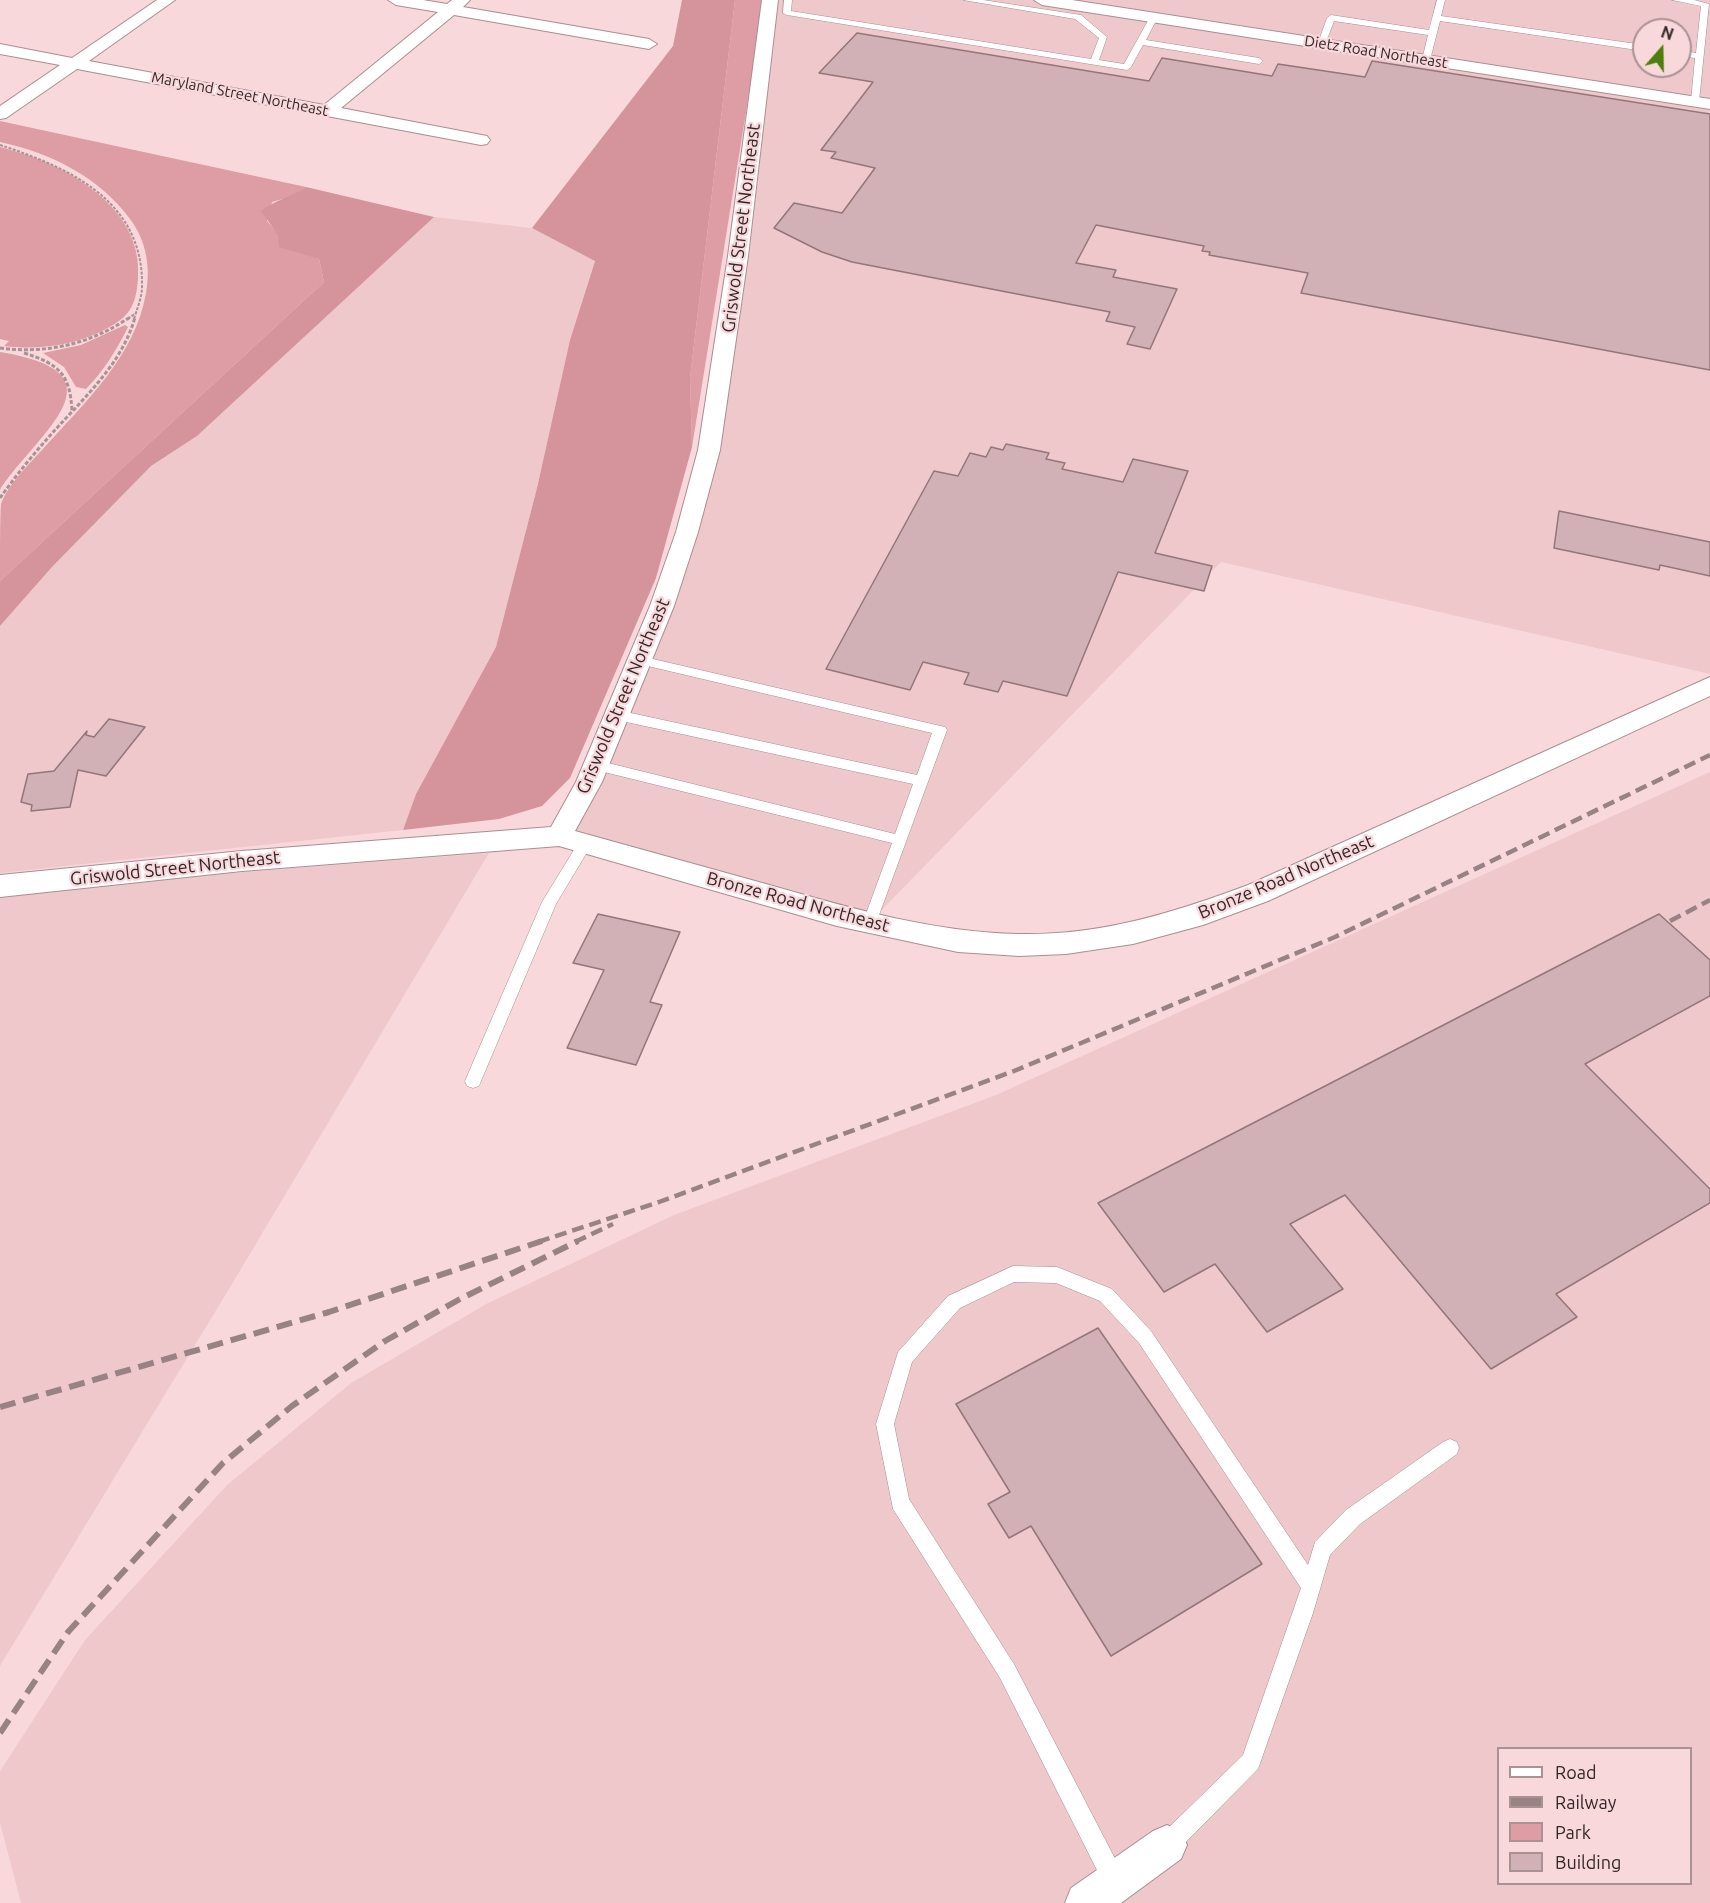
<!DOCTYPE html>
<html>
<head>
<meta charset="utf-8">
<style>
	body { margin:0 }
	#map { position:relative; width:1710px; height:1903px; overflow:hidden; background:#f9d8dc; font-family:Ubuntu,sans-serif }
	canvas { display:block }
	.legend { position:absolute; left:1497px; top:1747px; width:195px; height:138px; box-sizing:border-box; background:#f9d8dc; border:2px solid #a99194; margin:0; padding:8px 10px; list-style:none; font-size:18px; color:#322627 }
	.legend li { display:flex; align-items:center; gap:12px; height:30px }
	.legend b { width:30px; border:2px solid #a99194 }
	.north { position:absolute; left:1632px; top:18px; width:60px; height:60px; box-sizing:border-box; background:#f9d8dc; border:2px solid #a99194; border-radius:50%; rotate:20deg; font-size:16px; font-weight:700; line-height:24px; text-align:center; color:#322627 }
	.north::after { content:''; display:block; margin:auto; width:21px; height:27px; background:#4e7f0c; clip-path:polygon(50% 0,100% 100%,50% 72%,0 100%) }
</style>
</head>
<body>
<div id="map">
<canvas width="1710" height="1903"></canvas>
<ul class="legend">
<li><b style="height:8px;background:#fff"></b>Road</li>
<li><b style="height:8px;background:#998284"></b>Railway</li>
<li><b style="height:16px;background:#de9ca4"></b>Park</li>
<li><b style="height:16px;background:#d1b1b5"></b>Building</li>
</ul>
<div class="north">N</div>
</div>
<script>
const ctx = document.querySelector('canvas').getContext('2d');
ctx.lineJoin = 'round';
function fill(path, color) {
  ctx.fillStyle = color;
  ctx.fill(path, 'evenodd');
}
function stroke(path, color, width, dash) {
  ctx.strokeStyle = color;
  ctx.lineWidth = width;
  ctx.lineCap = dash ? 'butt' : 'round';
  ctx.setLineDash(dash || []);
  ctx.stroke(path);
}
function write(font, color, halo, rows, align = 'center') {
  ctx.font = font + ' Ubuntu,sans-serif';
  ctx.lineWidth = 4.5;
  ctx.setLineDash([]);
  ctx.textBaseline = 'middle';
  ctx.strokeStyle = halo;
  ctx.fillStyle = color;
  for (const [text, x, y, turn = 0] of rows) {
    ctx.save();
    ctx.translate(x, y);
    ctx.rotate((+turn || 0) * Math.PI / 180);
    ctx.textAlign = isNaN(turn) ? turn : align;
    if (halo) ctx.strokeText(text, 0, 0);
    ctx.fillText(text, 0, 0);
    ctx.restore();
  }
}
fill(new Path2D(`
	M770 0H1710V674L1221 562 870 922 559 836 687 532ZM1644 30H1680V66H1644Z
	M434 217 532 228 595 260 570 340 537 488 496 647 416 794 403 830 0 873V626L52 567 151 466 197 436Z
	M1710 772V1903H21L0 1823V1771L85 1640 227 1485 351 1383 488 1303 674 1215 996 1095ZM1498 1748H1690V1884H1498Z
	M489 853 226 1294 0 1666V891Z`), '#efc8cc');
fill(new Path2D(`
	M735 0H764L692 447 690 378Z
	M0 121 306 187 293 196 272 202 267 221C282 239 298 251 319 259L324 282 0 581C0 567 0 514 1 504 8 485 28 465 42 450 84 403 135 357 146 293 151 267 146 240 130 219 99 177 51 153 0 142Z
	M0 147C60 162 144 204 138 278 136 310 127 319 98 333 68 346 37 350 4 346L9 341 0 339Z
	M125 325 128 327C117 349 104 371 86 389L76 387 64 367 43 353 81 345Z
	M0 352C131 373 36 434 0 490Z`), '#de9ca4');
fill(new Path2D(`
	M682 0H735L690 378 692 447 656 578 570 778 542 806 499 819 403 830 416 794 496 647 537 488 570 340 595 261 532 228 673 46Z
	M306 187 434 217 197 436 151 466 52 567 0 626V581L324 282 319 259 279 247 278 235 261 211C275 200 291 197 306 187Z`), '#d5939b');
const building = new Path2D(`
	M857 33 1149 81 1162 58 1272 76 1278 64 1365 77 1372 61 1710 114V370L1301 293 1308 273 1209 255 1210 252 1202 251 1204 246 1096 225 1076 263 1116 270 1113 277 1177 289 1150 349 1127 344 1135 327 1106 321 1110 312 852 262 822 252 774 228 794 203 842 213 875 168 831 158 836 152 821 150 873 82 819 73Z
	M1006 444 1049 453 1046 459 1065 463 1062 469 1123 482 1133 459 1188 471 1155 553 1212 566 1204 591 1118 572 1067 696 1003 681 998 692 964 684 969 673 923 662 910 690 826 669 934 471 958 476 970 453 986 457 991 447 1003 450Z
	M1559 511 1710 542V576L1660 565 1659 570 1554 548Z
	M109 719 145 727 106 776 78 770 70 807 31 811 32 805 21 802 28 774 54 771 87 731 86 735 94 737Z
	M598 914 680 932 650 1002 662 1005 636 1065 567 1048 604 970 573 963Z
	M1659 914 1710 960V996L1585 1064 1710 1189V1203L1556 1294 1577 1317 1491 1369 1345 1195 1290 1224 1343 1289 1267 1332 1215 1264 1164 1292 1098 1203Z
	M1098 1328 1262 1564 1111 1656 1031 1526 1009 1538 988 1504 1010 1492 956 1404Z`);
fill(building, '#d1b1b5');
stroke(building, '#937679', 1.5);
const lane = new Path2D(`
	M784 0H792L791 11 1091 59 1099 38 1075 19 963 0H983L1081 15 1107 37 1099 60 1124 64 1150 17 1154 15 1158 17 1146 40 1259 58 1263 61 1259 64 1143 45 1131 67 1127 70 787 15 783 13Z
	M1437 0H1445L1441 16 1644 45V51L1440 21 1430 60 1426 63 1422 60 1428 35 1334 21 1325 45 1318 43 1327 18 1331 15 1429 30Z
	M1672 0H1694L1709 4 1699 101 1695 104 1691 101 1695 58 1680 56V50L1696 53 1701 6Z
	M640 656 945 727 947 730 875 926H865L863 922 892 843 596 770 589 765 596 760 895 834 913 784 617 720 610 715 617 710 917 775 932 733 635 663 634 660 635 657Z
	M585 839 592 844 556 904 481 1081 479 1086 473 1088 467 1086 465 1081 542 902 580 840Z
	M1013 1266 1057 1267 1112 1289 1151 1331 1308 1565 1315 1542 1346 1510 1443 1442 1450 1439 1457 1442 1459 1448 1457 1454 1360 1524 1330 1555 1313 1613 1258 1769 1175 1853 1167 1856 1159 1853 1156 1845 1159 1837 1243 1755 1301 1588 1139 1343 1100 1301 1056 1283 1014 1282 960 1308 912 1362 894 1424 909 1499 1014 1664 1123 1874 1126 1882 1123 1890 1115 1893 1107 1890 1000 1678 893 1509 876 1424 898 1352 948 1296Z`);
const street = new Path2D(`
	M157 0H175L89 61 324 105 438 12 396 5 388 0H423L447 4 452 0H470L463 7 649 39 657 44 649 49 454 15 341 108 487 136 490 140 487 144 481 145 77 69 6 118 0 119V106L60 65 0 54V44L72 58Z
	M762 0H778L748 256 720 450 698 532 674 606 602 782 575 831C641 849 707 868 773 886 853 909 934 932 1018 934 1098 936 1174 913 1248 885L1710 677V696L1268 901 1203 925 1133 944 1066 954 1019 956 958 952 837 926 559 846 242 871 0 897V875L242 851 551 827 576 782 650 606 676 532 698 450 728 256Z
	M1034 0H1072L1710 99V109L1042 5Z
	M1167 1825 1181 1831 1187 1845 1181 1859 1121 1903H1065L1071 1888 1153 1831Z`);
stroke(lane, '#ab8d91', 1);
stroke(street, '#ab8d91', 2);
stroke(new Path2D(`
	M0 145C70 168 144 201 142 287 142 297 137 309 134 319
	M128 319 137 312`), '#aa9194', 2, [3, 1.5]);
stroke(new Path2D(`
	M0 348C47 354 91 344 130 317
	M24 353C59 364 70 374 72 411
	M0 498C17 474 36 451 55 430 86 396 123 362 135 317`), '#aa9194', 3, [4, 2]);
fill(lane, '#fff');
fill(street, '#fff');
stroke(new Path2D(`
	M1670 921 1710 900
	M538 1242 659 1202 1014 1071 1335 937 1710 755
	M575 1242 613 1224`), '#998284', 4.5, [12, 6]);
stroke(new Path2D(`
	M0 1407 329 1312 542 1241
	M0 1733 68 1632 223 1463 292 1406 385 1341 460 1299 578 1241`), '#998284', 6, [16, 8]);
write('15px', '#322627', '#f9d8dc', [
	["Dietz Road Northeast",1376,52,9],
	["Maryland Street Northeast",240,94,11]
]);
write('18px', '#322627', '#f9d8dc', [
	["Griswold Street Northeast",741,228,-83],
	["Griswold Street Northeast",623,696,-67],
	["Griswold Street Northeast",175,868,-6],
	["Bronze Road Northeast",1286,877,-23],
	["Bronze Road Northeast",798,902,15]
]);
</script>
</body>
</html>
